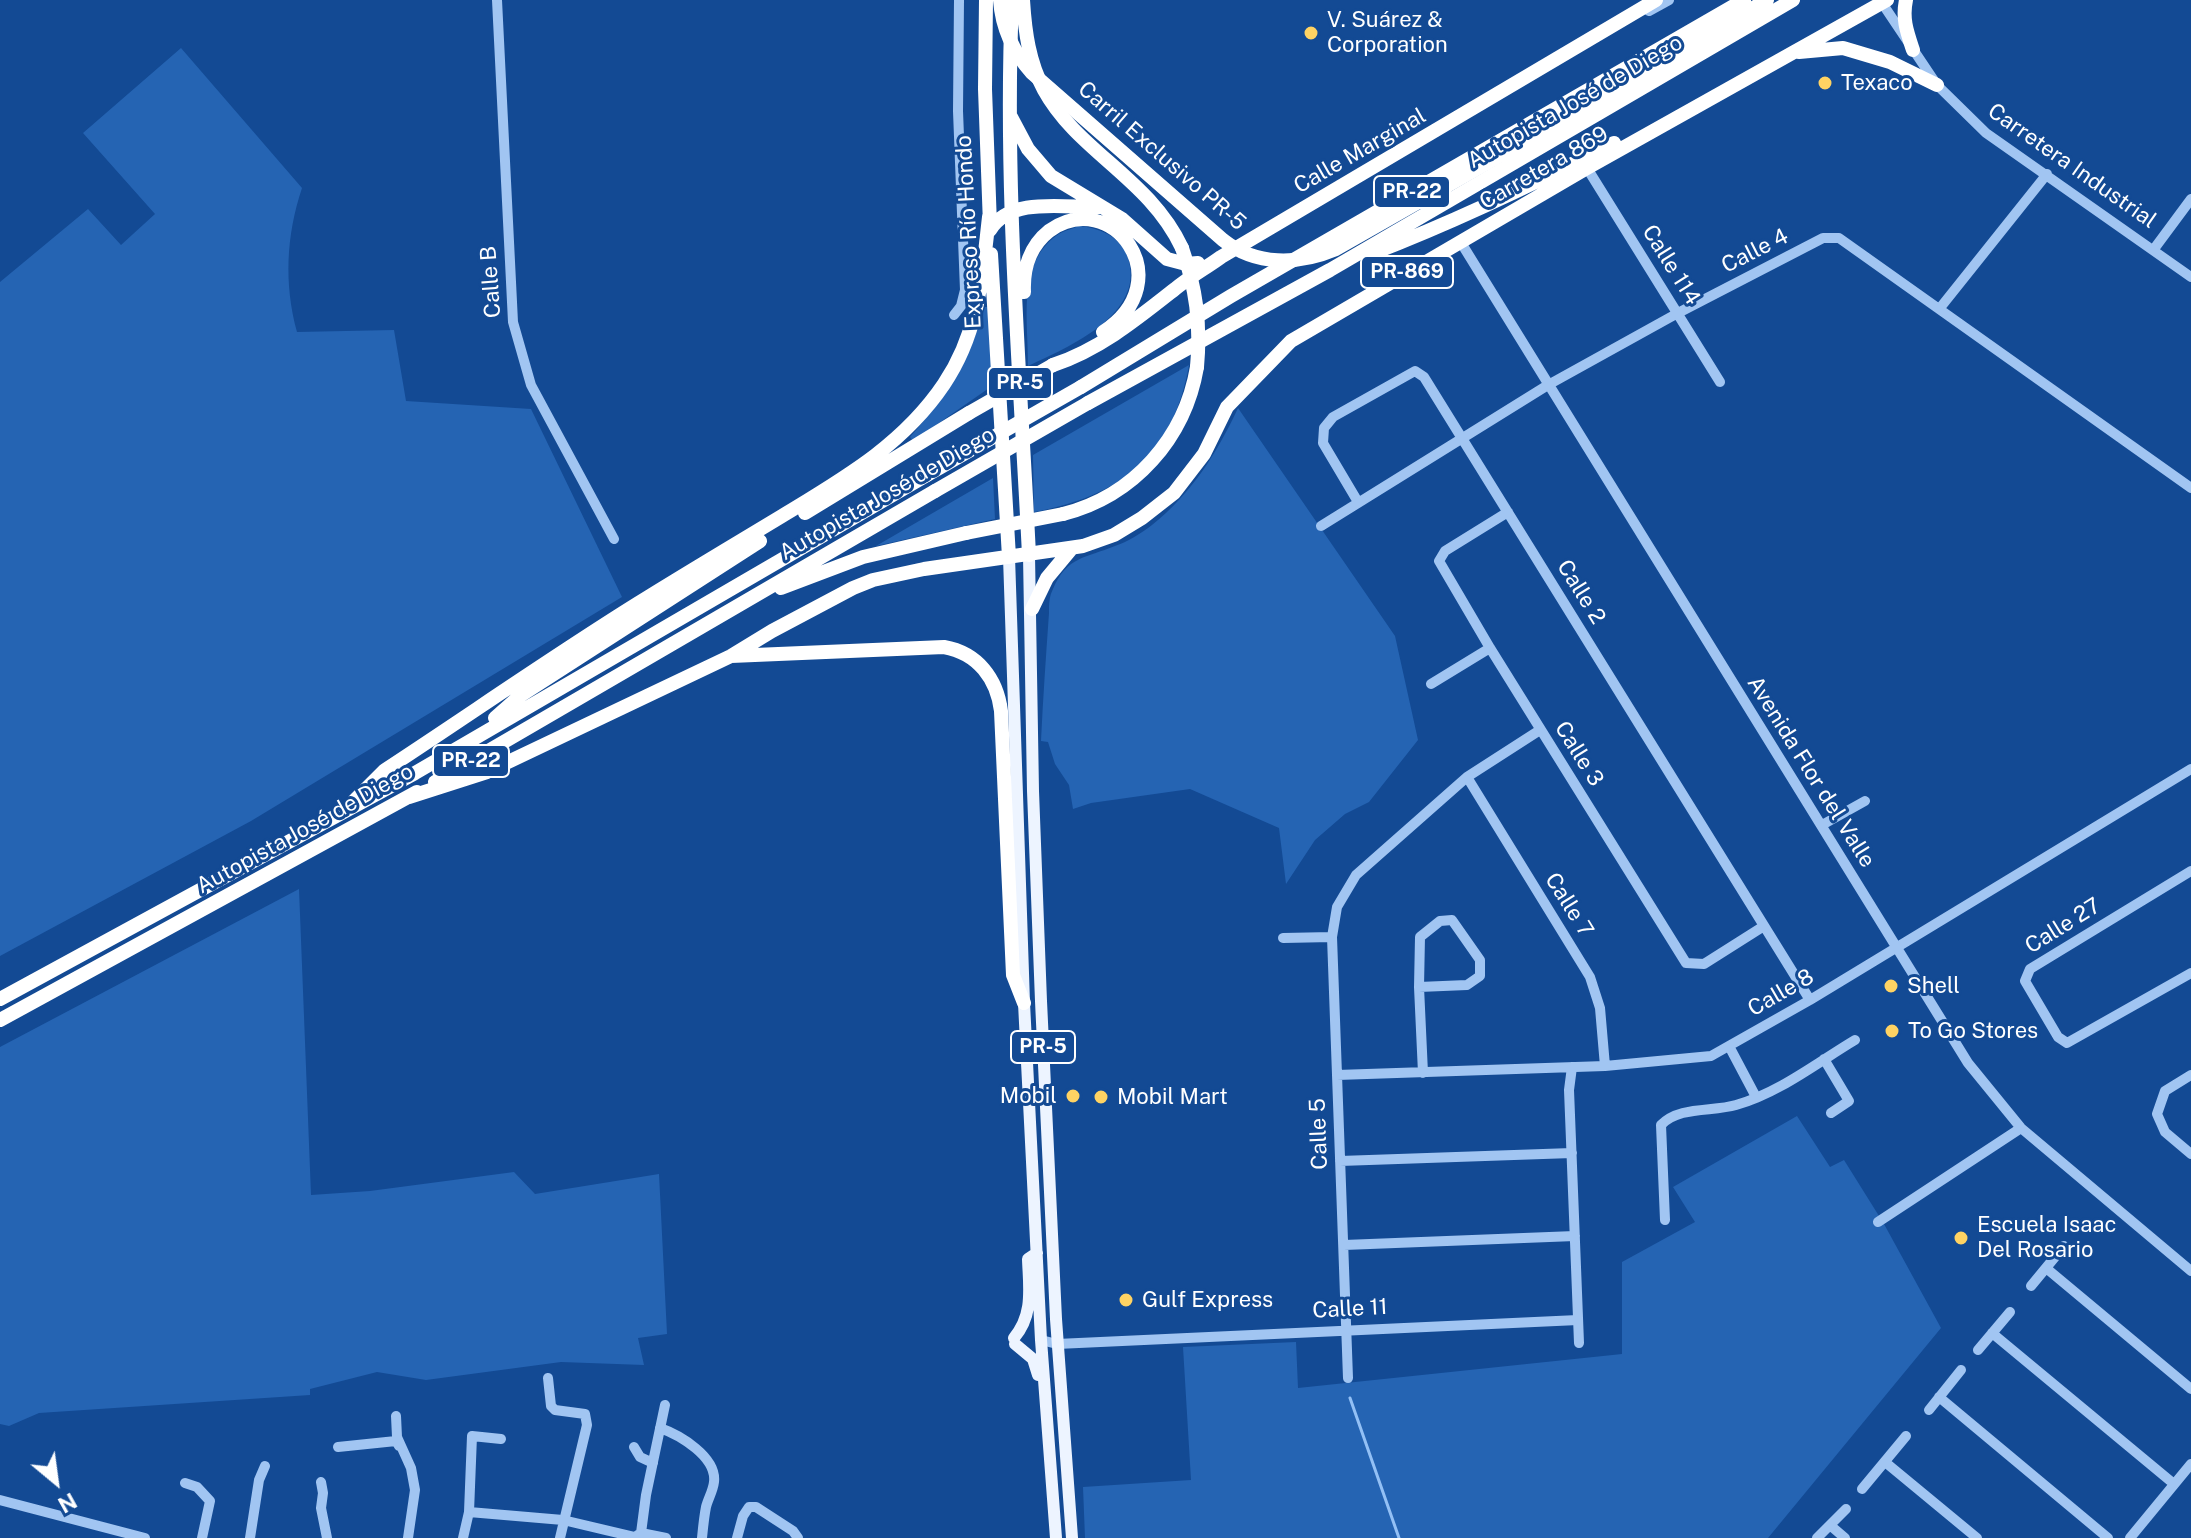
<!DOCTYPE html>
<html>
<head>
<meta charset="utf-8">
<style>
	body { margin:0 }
	#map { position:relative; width:2191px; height:1538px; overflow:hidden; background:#134a94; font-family:"Public Sans",sans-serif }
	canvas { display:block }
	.north { position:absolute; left:16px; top:1442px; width:80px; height:80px; -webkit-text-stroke:6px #134a94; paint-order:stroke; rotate:151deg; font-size:22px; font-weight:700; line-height:32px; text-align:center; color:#fff }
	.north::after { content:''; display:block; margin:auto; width:28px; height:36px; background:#fff; clip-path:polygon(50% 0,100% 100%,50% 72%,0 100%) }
</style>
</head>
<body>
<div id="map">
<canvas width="2191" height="1538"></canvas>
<div class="north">N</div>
</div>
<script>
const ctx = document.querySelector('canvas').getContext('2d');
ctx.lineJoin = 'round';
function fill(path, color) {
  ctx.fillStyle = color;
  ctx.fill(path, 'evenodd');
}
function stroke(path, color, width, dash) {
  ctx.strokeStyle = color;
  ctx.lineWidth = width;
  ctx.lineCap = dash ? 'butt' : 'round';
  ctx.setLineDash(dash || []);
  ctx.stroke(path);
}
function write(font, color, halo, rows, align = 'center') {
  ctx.font = font + ' "Public Sans",sans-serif';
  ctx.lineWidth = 6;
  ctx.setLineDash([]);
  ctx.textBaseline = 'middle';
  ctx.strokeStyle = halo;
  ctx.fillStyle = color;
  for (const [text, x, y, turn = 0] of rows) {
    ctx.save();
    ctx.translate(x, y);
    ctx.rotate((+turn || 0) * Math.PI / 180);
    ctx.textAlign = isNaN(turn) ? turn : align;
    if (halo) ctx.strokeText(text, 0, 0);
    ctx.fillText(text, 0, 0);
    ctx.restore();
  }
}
fill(new Path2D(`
	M181 48 302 188C286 236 284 284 297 332L394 330 406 401 531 409 622 597 251 821 0 956V282L88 209 121 245 155 214 83 133Z
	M1079 226C1099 228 1121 236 1128 258 1146 314 1069 347 1028 366 1029 324 1016 265 1056 236 1062 231 1072 229 1079 226Z
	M985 307H989L992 386 913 441 910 437C950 392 967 365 985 307Z
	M1189 365C1173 455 1121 496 1034 512L1033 455Z
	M1238 408 1395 636 1418 740 1369 802 1345 814 1315 840 1286 884 1279 828 1190 789 1091 803 1073 809 1069 785 1055 764 1048 742 1041 741C1043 698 1046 655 1049 613 1049 604 1049 597 1053 589 1067 556 1086 558 1115 546 1127 542 1142 533 1152 525 1192 493 1217 453 1238 408Z
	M993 478 995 519 876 546Z
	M299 889 311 1195 370 1191 514 1172 535 1194 659 1174 667 1334 638 1338 644 1365 561 1362 426 1380 377 1372 310 1389V1395L39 1413 9 1426 0 1424V1047Z
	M1797 1116 1830 1167 1844 1160 1884 1224 1941 1328 1768 1538H1085L1083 1487 1191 1480 1183 1347 1296 1342 1298 1388 1622 1354V1262L1695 1222 1673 1187Z`), '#2564b3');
stroke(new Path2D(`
	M1350 1398 1399 1538`), '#93c0f5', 3);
stroke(new Path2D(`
	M497 0 513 322 531 385 614 539
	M1880 0 1937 85 1986 133 2191 277
	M1649 11 1669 0
	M1587 168 1720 382
	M1460 241 1968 1063 2021 1128 2191 1271
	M2154 249 2191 199
	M1940 308 2047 174
	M954 315 961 306 965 290 958 111 959 0
	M1358 502 1323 443 1324 428 1333 417 1415 371 1424 377 1810 1000
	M1508 512 1445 551 1439 561 1490 648 1686 963 1704 964 1764 926
	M1321 526 1548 385 1678 313 1823 238H1839L2191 488
	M1431 684 1490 648
	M1467 777 1590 977 1600 1008 1605 1066
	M1822 825 1865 801
	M2191 871 2030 969 2025 981 2058 1037 2067 1043 2191 973
	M1452 920 1480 960V976L1467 985 1419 987 1420 937 1440 921Z
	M1283 938 1332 937
	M1419 987 1423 1073
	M1729 1046 1756 1097
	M1824 1059 1849 1101 1831 1113
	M1572 1067 1569 1090 1579 1343
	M1337 1075 1605 1066 1711 1056 1810 1000 2191 769
	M2191 1075 2165 1091 2157 1114 2165 1132 2191 1154
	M1340 1161 1572 1153
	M1665 1220 1661 1125C1679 1106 1712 1112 1736 1105 1779 1093 1818 1062 1855 1040
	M1878 1222 2021 1128
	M1344 1245 1575 1236
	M2046 1268 2191 1389
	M2031 1286 2064 1246
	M1992 1333 2174 1484
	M1041 1340 1057 1344 1578 1320
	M1978 1350 2010 1312
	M548 1378 551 1406 555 1410 585 1414 587 1425 560 1538
	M1348 1378 1332 937 1337 907 1356 875 1467 777 1540 730
	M1939 1397 2108 1538
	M1929 1410 1961 1370
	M396 1416 397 1437 411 1468 415 1490 408 1538
	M660 1428C680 1435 717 1457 714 1482 713 1491 708 1499 706 1507 704 1517 703 1528 702 1538
	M338 1447 396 1441 399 1446
	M634 1447 640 1457 653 1463
	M1885 1462 1977 1538
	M321 1482 323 1493 321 1508 327 1538
	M185 1483 197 1487 210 1501 202 1538
	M1862 1489 1906 1436
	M0 1500 145 1538
	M469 1512 563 1520 635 1537 641 1533 666 1538
	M1831 1526 1845 1538
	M641 1533 646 1495 665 1405
	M250 1538 259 1480 265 1466
	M463 1538 469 1512 472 1436 501 1439
	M737 1538 743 1516 749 1507H756L793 1531 798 1538
	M1817 1538 1846 1509
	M2130 1538 2191 1464`), '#a1c5f2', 10);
stroke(new Path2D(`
	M1029 555 1033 791 1041 1001 1056 1319 1072 1538
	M1009 557 1024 1003 1041 1340 1056 1538
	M1014 1338C1034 1314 1029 1288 1028 1259L1037 1253
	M1015 1344 1033 1359 1038 1375`), '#edf4ff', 12);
stroke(new Path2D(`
	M986 0 985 89 990 225
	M1012 0C1004 185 1020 370 1029 555
	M1023 0C1025 32 1029 62 1044 90 1078 152 1149 178 1182 248
	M1906 0C1902 19 1907 32 1913 50
	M1799 52 1843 48 1890 62 1937 85
	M1011 117 1028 149 1051 176 1122 219 1167 259 1186 264 1198 263
	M1554 125 1767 0
	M990 230C1011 196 1065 208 1100 207
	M991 254 1009 557
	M1371 254C1454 222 1534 184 1614 143
	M1024 292C1023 269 1030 246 1049 231 1111 186 1183 280 1103 332
	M1053 365C1099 350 1137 319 1175 289 1189 277 1206 268 1221 257L1656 0
	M1081 387 1231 296 1744 0
	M1088 403 1330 270 1793 0
	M805 513 969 413
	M1063 514C1134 496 1185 438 1197 367
	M781 588 863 557 966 533
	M1032 609 1047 578 1072 548
	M731 656 944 647C978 653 997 679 1001 711L1013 975 1024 1003
	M495 718 521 695 760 541
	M435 782 935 491
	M409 797 487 772 731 656 772 631 853 588 873 580 924 569 1083 546 1114 535 1142 518 1174 493 1204 454 1227 407 1291 341 1587 168 1887 0
	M353 802 385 770C469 715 552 657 637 604 685 574 734 545 782 516 843 479 903 445 944 384 979 332 982 278 989 217
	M0 999 415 773 927 475
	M0 1020 417 792`), '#fff', 14);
stroke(new Path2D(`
	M1000 0C1002 28 1013 52 1032 73L1223 240C1256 266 1298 265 1336 249L1554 125
	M1182 248C1196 288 1201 324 1197 367
	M969 413 1053 365
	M927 475 1081 387
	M935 491 1088 403
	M966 533 1063 514`), '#fff', 14);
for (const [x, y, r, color] of [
	[1311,33,8,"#ffd363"],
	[1825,83,8,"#ffd363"],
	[1891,986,8,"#ffd363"],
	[1892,1031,8,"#ffd363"],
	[1073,1096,8,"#ffd363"],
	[1101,1097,8,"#ffd363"],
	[1961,1238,8,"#ffd363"],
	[1126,1300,8,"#ffd363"]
]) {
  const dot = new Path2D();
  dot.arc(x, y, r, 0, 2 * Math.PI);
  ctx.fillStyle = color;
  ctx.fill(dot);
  stroke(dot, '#134a94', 3);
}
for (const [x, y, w] of [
	[1412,192,76],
	[1407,272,92],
	[1020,383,64],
	[471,761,76],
	[1043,1047,64]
]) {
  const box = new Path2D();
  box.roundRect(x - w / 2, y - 16, w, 32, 6);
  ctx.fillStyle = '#134a94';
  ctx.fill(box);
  stroke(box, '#fff', 2);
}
write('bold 20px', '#fff', null, [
	["PR-22",1412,192],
	["PR-869",1407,272],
	["PR-5",1020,383],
	["PR-22",471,761],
	["PR-5",1043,1047]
]);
write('22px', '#fff', '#134a94', [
	["V. Suárez &",1327,20],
	["Corporation",1327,45],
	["Texaco",1841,83],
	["Shell",1907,986],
	["To Go Stores",1908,1031],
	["Mobil",1057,1096,"right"],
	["Mobil Mart",1117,1097],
	["Escuela Isaac",1977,1225],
	["Del Rosario",1977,1250],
	["Gulf Express",1142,1300]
], 'left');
write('22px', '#fff', '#134a94', [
	["Autopista José de Diego",1575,102,-30],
	["Calle Marginal",1360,151,-30],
	["Carril Exclusivo PR-5",1162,156,41],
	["Carretera Industrial",2072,166,35],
	["Carretera 869",1544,168,-30],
	["Expreso Río Hondo",969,232,-93],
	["Calle 4",1755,251,-27],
	["Calle 114",1671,265,58],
	["Calle B",491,282,-94],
	["Autopista José de Diego",887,494,-30],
	["Calle 2",1581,592,58],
	["Calle 3",1579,754,58],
	["Avenida Flor del Valle",1811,772,58],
	["Autopista José de Diego",305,829,-29],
	["Calle 7",1569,905,58],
	["Calle 27",2063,926,-32],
	["Calle 8",1781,993,-30],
	["Calle 5",1319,1134,-92],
	["Calle 11",1350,1309,-3]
]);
</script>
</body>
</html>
